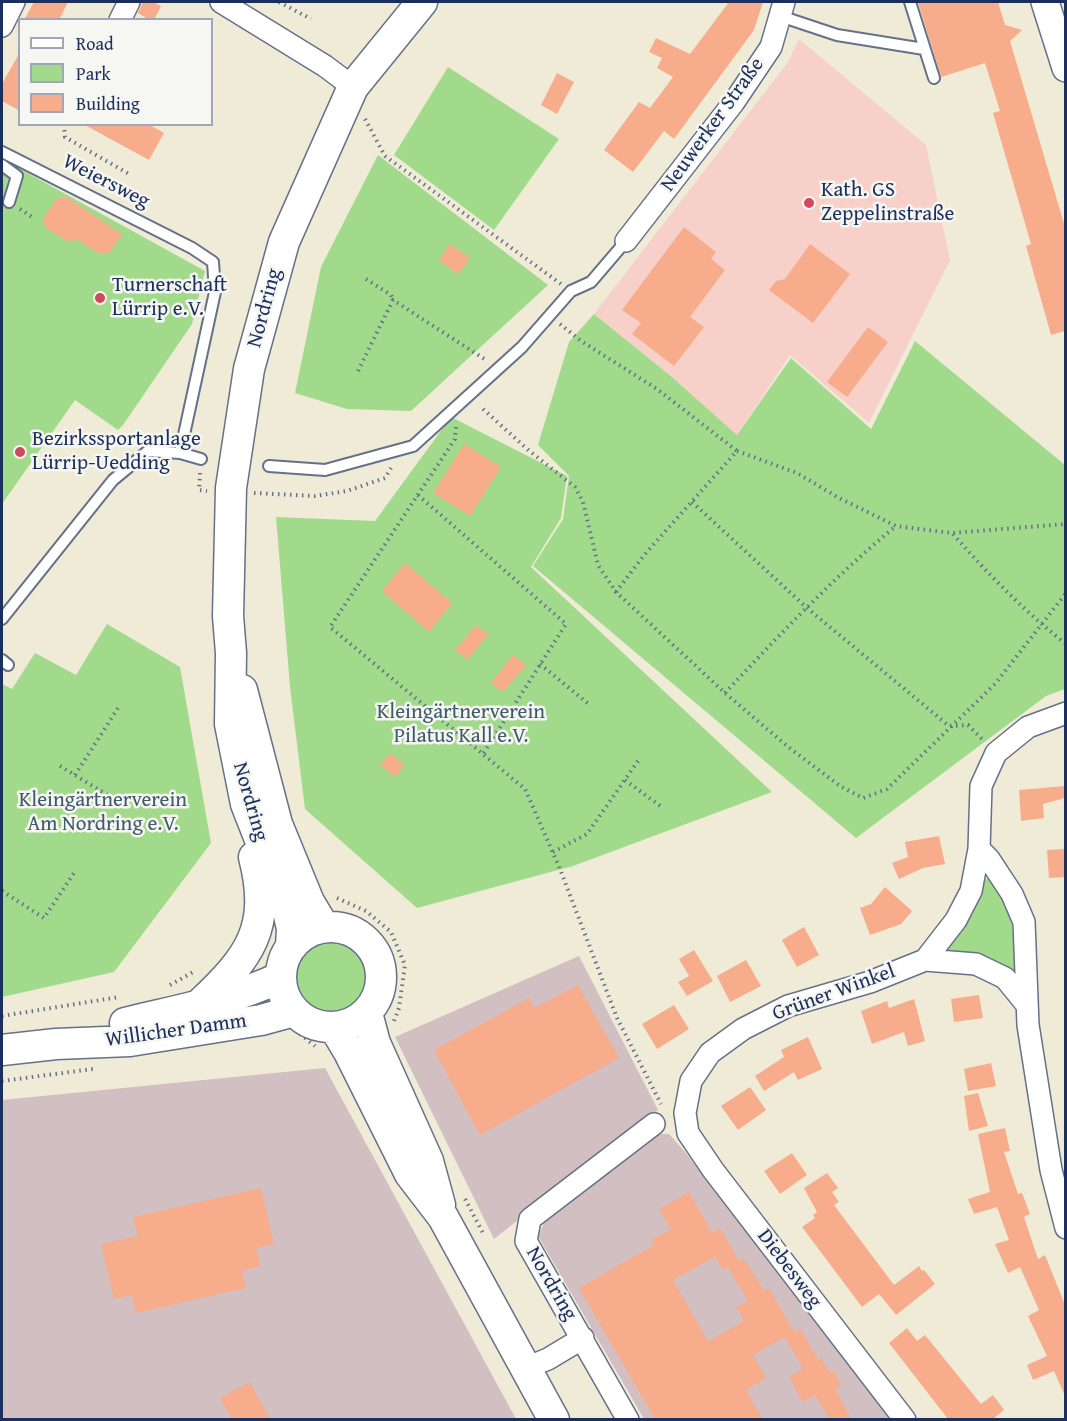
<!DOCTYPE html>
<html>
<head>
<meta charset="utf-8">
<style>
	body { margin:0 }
	#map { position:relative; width:1067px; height:1421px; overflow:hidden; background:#efebd7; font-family:"Gentium Book Plus",serif }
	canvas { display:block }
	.frame { position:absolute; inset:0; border:3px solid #1b2f5e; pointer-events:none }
	.legend { position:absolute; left:18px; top:18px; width:195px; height:108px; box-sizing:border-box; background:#f6f6f2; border:2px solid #9ea6b7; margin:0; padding:8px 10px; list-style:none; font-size:18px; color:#1b2f5e }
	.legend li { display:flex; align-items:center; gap:12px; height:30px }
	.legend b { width:30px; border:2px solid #9ea6b7 }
</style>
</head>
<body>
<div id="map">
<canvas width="1067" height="1421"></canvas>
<div class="frame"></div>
<ul class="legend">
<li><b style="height:8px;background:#fff"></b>Road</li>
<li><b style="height:16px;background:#a2da8c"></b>Park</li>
<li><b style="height:16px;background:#f7ac8b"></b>Building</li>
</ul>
</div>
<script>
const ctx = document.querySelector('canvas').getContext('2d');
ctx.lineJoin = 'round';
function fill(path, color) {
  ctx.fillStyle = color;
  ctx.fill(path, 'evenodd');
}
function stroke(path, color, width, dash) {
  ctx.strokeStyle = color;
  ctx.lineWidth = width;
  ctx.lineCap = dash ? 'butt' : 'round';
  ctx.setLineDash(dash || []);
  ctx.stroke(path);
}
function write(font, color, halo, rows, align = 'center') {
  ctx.font = font + ' "Gentium Book Plus",serif';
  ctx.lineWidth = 5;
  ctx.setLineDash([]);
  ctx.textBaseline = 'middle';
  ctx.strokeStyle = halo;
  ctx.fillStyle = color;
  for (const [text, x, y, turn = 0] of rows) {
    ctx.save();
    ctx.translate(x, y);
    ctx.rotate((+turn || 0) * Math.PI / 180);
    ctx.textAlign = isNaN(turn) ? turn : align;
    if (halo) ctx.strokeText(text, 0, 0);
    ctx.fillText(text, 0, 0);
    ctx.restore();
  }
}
fill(new Path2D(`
	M799 39 926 145 950 260 869 423 790 355 737 435 672 377 594 314 788 62Z`), '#f7d1c9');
fill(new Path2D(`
	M579 956 658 1110 494 1239 395 1037Z
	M325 1068 516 1419 2 1420V1100Z
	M660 1134H669L685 1152 890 1419H644L538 1236 545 1221Z`), '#d2bfc1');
fill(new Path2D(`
	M448 67 559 139 494 230 394 155Z
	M378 155 548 285 411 411 347 409 295 393 321 267Z
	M2 159 205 271 192 324 123 425 118 430 75 400 2 504Z
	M594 314 672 377 737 435 791 358 871 429 915 341 1065 465V689L1046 696 856 838 533 566 563 519 569 476 538 445 569 342Z
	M451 417 567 476 561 518 531 567 772 792 573 866 417 908 305 809 290 687 276 517 375 521Z
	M107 624 180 667 211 843 114 972 2 997V684L12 689 35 653 76 675Z
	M989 878 1011 915 1016 967 1013 972 947 953 944 946 972 915 983 880Z
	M296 977a35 35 0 1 1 70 0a35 35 0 1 1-70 0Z`), '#a2da8c');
fill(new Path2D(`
	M34 2H68L59 20H24Z
	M143 2H153L161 6 154 20H149L138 13Z
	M729 2H763L754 30 674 139 664 131 633 172 604 150 639 102 650 108 673 77 657 68 662 58 649 52 656 38 690 54Z
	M918 2H998L1005 25 1022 30 1010 41 1065 227V331L1051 335 1026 246 1031 244 993 113 1000 111 985 63 941 77Z
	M20 52V111L2 101V84Z
	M557 73 574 82 557 114 541 105Z
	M83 124H148L164 133 149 160Z
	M65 196 122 234 110 252 99 254 77 239 75 242 70 239 68 242 45 227 43 218 57 198Z
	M684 227 716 252 711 259 725 270 690 317 704 327 674 366 632 334 641 323 622 310Z
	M450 244 470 258 459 274 439 261Z
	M810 244 850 274 813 323 769 290 776 281 785 279Z
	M868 327 888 342 847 397 827 382Z
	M464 444 501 467 470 516 433 493Z
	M405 563 452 603 429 632 382 591Z
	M476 625 488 635 467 660 455 650Z
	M513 655 526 665 503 692 491 683Z
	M390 753 404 765 395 777 380 765Z
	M1065 786V798L1043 804 1044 818 1021 821 1019 790Z
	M939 836 945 864 923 868 899 879 892 863 908 857 905 842Z
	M1065 849V877L1049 878 1047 850Z
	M885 887 912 911 901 924 870 935 860 908 871 904Z
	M804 927 819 955 797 967 782 940Z
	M694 950 713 981 687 996 678 982 689 976 679 959Z
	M746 960 761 986 730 1002 717 976Z
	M578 985 619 1058 480 1135 434 1050 529 998 535 1008Z
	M979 995 983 1018 954 1022 951 999Z
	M914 999 925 1041 908 1046 904 1032 872 1044 861 1011 887 1001 889 1008Z
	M674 1005 689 1029 657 1049 642 1024Z
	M808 1037 822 1069 798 1080 794 1072 764 1091 755 1076 784 1057 781 1050Z
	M991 1063 996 1086 968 1091 964 1069Z
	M750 1087 766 1110 738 1130 721 1106Z
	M978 1093 988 1126 969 1131 964 1096Z
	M1005 1128 1010 1151 1004 1152 1018 1194 1022 1193 1030 1214 1024 1217 1038 1259 1045 1255 1065 1305V1396L1054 1371 1033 1380 1027 1365 1047 1356 1028 1316 1039 1310 1020 1267 1008 1273 995 1244 1009 1240 997 1207 974 1214 968 1199 990 1192 978 1134Z
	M792 1153 807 1175 780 1194 764 1171Z
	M827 1173 838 1188 832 1192 839 1202 834 1205 894 1285 919 1266 922 1271 924 1270 935 1284 896 1315 879 1294 862 1307 802 1227 815 1218 813 1215 817 1212 804 1188Z
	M261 1188 274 1244 256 1248 260 1266 242 1271 246 1288 136 1313 132 1295 114 1299 101 1244 138 1236 133 1217Z
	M689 1192 712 1233 720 1228 739 1261 737 1262 744 1259 764 1291 769 1288 794 1332 800 1328 818 1360 821 1358 830 1373 834 1371 841 1385 835 1389 851 1419H829L815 1395 803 1402 789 1377 803 1369 785 1337 753 1355 766 1378 746 1390 763 1419H655L579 1288 654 1245 651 1240 671 1229 659 1209ZM715 1257 723 1270 728 1267 748 1301 736 1307 744 1321 708 1341 673 1280Z
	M907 1328 917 1341 925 1335 981 1404 993 1395 1004 1410 993 1419H948L889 1343Z
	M250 1382 270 1419H232L220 1398Z`), '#f7ac8b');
const service = new Path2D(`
	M910 2 934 78
	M780 16 837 35 924 49
	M2 152 192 248 213 262 215 292 180 453
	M2 165 17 176 9 202
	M269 466 325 470 413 446 522 347 571 291 591 282 626 241
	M2 619 113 480 148 451 180 453 201 459
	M2 660 8 665`);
const minor = new Path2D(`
	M221 2 325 66 353 87
	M120 20 129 2
	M2 26 14 2
	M626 241 734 102 771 47 784 2
	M979 849 989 859 1012 894 1024 922 1028 1025 1051 1170 1066 1228
	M925 960 976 964 1005 978 1027 1005
	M526 1368 548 1359 583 1338
	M628 1420 526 1241 530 1219 654 1124
	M905 1420 713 1170 688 1133 685 1113 691 1081 710 1053 743 1029 788 1006 870 982 925 960 956 920 971 891 979 849 981 786 996 753 1028 727 1066 713`);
const tertiary = new Path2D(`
	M1045 2 1066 68`);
const secondary = new Path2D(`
	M242 690 277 824 309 902 324 927
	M281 977a50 50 0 1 1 100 0a50 50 0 1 1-100 0Z
	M291 946 292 929 288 911 246 804 230 724 231 653 228 616 231 488 249 369 284 242 353 87 422 2
	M200 1004C250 957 272 928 254 857
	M367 1013 375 1043 428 1161 440 1205
	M125 1023C178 1010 231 1001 281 977
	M334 1027 349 1052 410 1174 443 1217 554 1420
	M2 1050 56 1044 130 1041 261 1020 294 1011`);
stroke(service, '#657188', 14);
stroke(minor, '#657188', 24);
stroke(tertiary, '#657188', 30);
stroke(secondary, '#657188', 33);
stroke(new Path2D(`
	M279 2 311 19
	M365 119 385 156 561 284
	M64 124 65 137 129 174
	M20 209 32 217
	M366 279 391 295 393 300
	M560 324 581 341 657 389 737 451
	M358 371 393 300 486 360
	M483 409 527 449 575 487 583 502 598 565 616 592 725 693 787 746 840 786 863 798 887 789 995 684 1066 593
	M456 427 455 439 330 627 525 789 560 869 617 1018 661 1104
	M200 473 199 490 207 491
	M254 493 315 496 347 491 385 478 391 468
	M418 495 566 624 483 754
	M692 502 807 608 949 726 968 725 982 739
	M953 534C988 574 1023 610 1066 644
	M616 592 645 554 737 451 797 473 839 498 896 526 952 533 1066 524
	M540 664 591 706
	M725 693C779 635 835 576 896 526
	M60 766 124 805
	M75 775 120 705
	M625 780 663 808
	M553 852 587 834 638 761
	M2 891 44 918 76 870
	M337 898 366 911 391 932 405 965 399 1008 394 1021
	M170 985 195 971
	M2 1016 119 997
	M300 1034 315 1046
	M2 1081 93 1069
	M465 1199 484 1235`), '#657188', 4, [1.5, 4.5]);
stroke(service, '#fff', 10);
stroke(minor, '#fff', 21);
stroke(tertiary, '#fff', 27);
stroke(secondary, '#fff', 30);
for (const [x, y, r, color] of [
	[809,203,6,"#d1495b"],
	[100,298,6,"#d1495b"],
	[20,452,6,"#d1495b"]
]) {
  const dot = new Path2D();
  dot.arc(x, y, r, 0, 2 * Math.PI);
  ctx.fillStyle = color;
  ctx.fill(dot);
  stroke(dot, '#f6f6f2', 2);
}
write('21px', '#1b2f5e', '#f6f6f2', [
	["Neuwerker Straße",713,125,-54],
	["Weiersweg",106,182,27],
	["Nordring",265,308,-75],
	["Nordring",250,802,74],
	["Grüner Winkel",834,993,-20],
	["Willicher Damm",176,1031,-8],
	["Diebesweg",789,1269,53],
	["Nordring",551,1284,60]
]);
write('21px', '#1b2f5e', '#f6f6f2', [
	["Kath. GS",821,191],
	["Zeppelinstraße",821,215],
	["Turnerschaft",112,286],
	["Lürrip e.V.",112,310],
	["Bezirkssportanlage",32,440],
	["Lürrip-Uedding",32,464]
], 'left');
write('21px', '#3d5a6a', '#f6f6f2', [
	["Kleingärtnerverein",461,713],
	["Pilatus Kall e.V.",461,737],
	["Kleingärtnerverein",103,801],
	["Am Nordring e.V.",103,825]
]);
</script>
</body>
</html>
